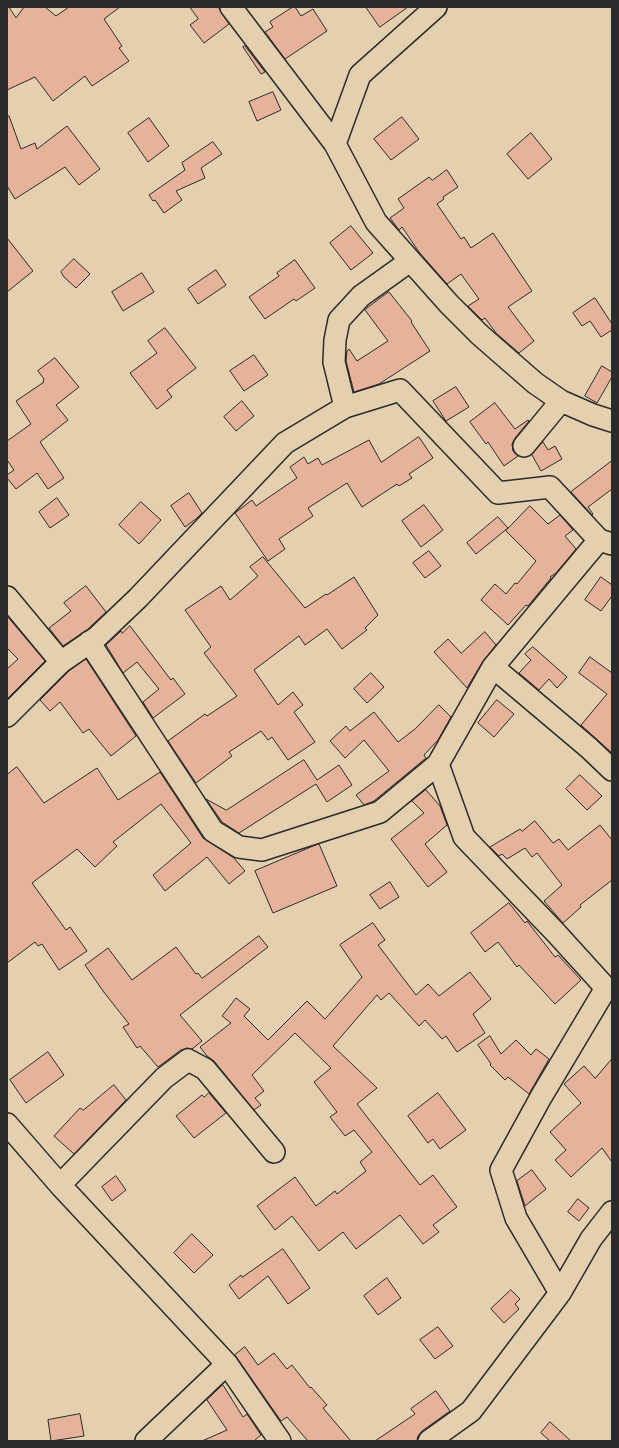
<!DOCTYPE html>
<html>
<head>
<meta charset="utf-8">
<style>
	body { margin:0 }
	#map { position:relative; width:619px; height:1448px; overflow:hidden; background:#e4d0ae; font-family:Delius,sans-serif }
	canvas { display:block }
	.frame { position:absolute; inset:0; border:8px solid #2b2b2b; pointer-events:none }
</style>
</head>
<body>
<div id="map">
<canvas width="619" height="1448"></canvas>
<div class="frame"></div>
</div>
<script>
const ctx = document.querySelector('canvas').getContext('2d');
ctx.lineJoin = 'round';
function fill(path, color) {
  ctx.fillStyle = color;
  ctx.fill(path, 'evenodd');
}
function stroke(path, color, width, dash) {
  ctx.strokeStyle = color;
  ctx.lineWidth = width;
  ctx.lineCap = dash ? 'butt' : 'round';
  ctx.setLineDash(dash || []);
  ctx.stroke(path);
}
const building = new Path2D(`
	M7 7H9L16 18 24 7H45L56 16 69 7H120L104 19 122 46 119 48 129 61 92 86 85 76 53 101 35 77 7 90Z
	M190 7H218L229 24 204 43 190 25 198 19Z
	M293 7H295L301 16 313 9 327 31 285 59 265 32 273 27 270 22Z
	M366 7H408L380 27Z
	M245 46 265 72 261 74 243 47Z
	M273 92 281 110 257 121 249 102Z
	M7 116H9L21 149 35 143 37 149 67 126 100 169 79 185 65 167 15 199 7 186Z
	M402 117 419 139 391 160 374 139Z
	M149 118 169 146 148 162 128 133Z
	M531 133 552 159 528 179 507 154Z
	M213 142 222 154 201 168 205 178 176 191 182 200 164 213 155 200 153 201 149 195 185 170 182 163Z
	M447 170 458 187 443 197 444 199 437 204 461 239 464 237 471 248 493 233 532 291 508 307 534 341 519 353 496 333 485 318 482 320 468 306 479 299 461 274 447 284 419 252 402 227 399 230 390 218 404 208 398 199 429 177 432 180Z
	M351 226 373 253 351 270 330 243Z
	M7 238 33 271 7 292Z
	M74 259 90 274 76 288 64 277 61 272Z
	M295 260 315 288 296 301 294 299 265 319 249 297 279 276 277 273Z
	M216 270 226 285 198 304 188 289Z
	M142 273 154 292 123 311 112 292Z
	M389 292 412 321 411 322 430 351 379 384 354 392 346 361 347 351 349 349 357 361 388 341 365 310Z
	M595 298 612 324V330L601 337 590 321 582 326 573 313Z
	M165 328 196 368 167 390 172 397 157 409 130 373 157 353 148 341Z
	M254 355 268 375 244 391 230 371Z
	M55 358 79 387 56 405 68 420 40 442 64 478 48 489 37 473 16 489 7 478V475L14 470 7 460V441L31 424 16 401 44 382 43 381 44 379 38 371Z
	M602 366 612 372V377L597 403 585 396Z
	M456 387 469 407 446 421 433 401Z
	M242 401 254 416 236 431 224 417Z
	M495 403 515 429 528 420 529 421 515 438 512 444 513 451 518 456 504 466 488 442 486 444 470 422Z
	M419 437 433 458 409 474 412 478 399 486 397 484 362 507 347 483 308 508 313 516 279 539 285 549 268 561 235 513 252 500 256 506 297 478 290 467 304 457 308 464 318 458 322 465 369 440 381 462Z
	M543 442 548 450 555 446 562 459 541 471 532 455Z
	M612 461V489L588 507 593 514 592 515 571 492Z
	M189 493 202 513 197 518 185 527 171 506Z
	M57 498 69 515 50 528 39 512Z
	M141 502 161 520 139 544 119 525Z
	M424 505 443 530 421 547 402 521Z
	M530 506 548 524 560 515 573 530 565 536 576 549 556 573 550 577 551 578 528 606 526 605 508 625 481 600 495 584 506 594 515 583 517 584 536 561 506 531Z
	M498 517 508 528 476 554 467 543Z
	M429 551 441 566 425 578 413 563Z
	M263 557 305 608 326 594 327 595 354 577 378 615 365 628 367 630 342 649 327 629 305 645 299 636 254 670 278 705 293 692 303 705 294 712 315 742 288 760 272 737 268 740 261 731 229 752 232 756 196 783 168 741 205 714 207 716 237 696 204 653 211 647 185 610 221 586 230 600 258 576 250 567Z
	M601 577 612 585V596L601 611 585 600Z
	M86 586 106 612 88 629 63 646 49 628 71 611 64 603Z
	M7 616 45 661 7 699V669L18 659 7 648Z
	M130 626 171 680 173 678 185 694 153 718 143 702 159 689 137 662 123 673 106 645 121 631 122 633Z
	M485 632 496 645 483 661 467 688 434 652 448 639 461 653Z
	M533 647 567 677 557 688 549 679 539 690 519 673 531 660 525 654Z
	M590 657 612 673V753L581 725 607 694 579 673Z
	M86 659 136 736 111 756 89 729 83 733 60 702 50 711 40 700 69 671Z
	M371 673 384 687 367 703 354 689Z
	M497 700 514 714 494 737 478 723Z
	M439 705 451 717 438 740 424 755 426 758 374 801 364 805 356 795 389 771 364 740 345 758 330 741 346 726 350 731 374 712 398 742 415 729Z
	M304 760 317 780 339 765 352 785 327 802 316 784 239 833 222 822 206 799 226 810Z
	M17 767 44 803 97 768 118 800 160 772 203 838 234 858 245 871 229 884 207 857 165 891 153 875 191 843 161 804 113 842 117 846 95 867 77 849 32 883 66 930 70 927 87 951 59 970 42 944 38 946 35 942 7 963V775Z
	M580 775 602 796 587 810 566 789Z
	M426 790 440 806 447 825 425 844 447 872 428 887 391 839 424 813 412 801Z
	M535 821 553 843 559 839 568 850 600 825 612 840V880L580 905 581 907 563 923 544 901 562 885 537 853 532 857 525 848 507 859 502 854 499 856 490 847 520 829 522 831Z
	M319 844 337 886 273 913 255 871Z
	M390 882 399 897 380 909 370 895Z
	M509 903 525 923 527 921 555 957 558 955 581 980 555 1004 519 965 517 967 498 942 485 952 471 933Z
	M373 923 385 940 378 945 416 995 428 984 439 996 470 972 491 999 473 1014 485 1033 457 1052 446 1036 442 1039 425 1020 419 1026 389 993 381 1000 377 995 333 1046 377 1088 357 1104 420 1185 433 1175 457 1207 433 1225 439 1232 423 1244 400 1215 356 1249 343 1232 319 1251 292 1216 275 1230 257 1206 295 1177 316 1206 335 1191 337 1194 366 1171 360 1162 372 1152 354 1130 345 1136 330 1117 337 1112 314 1082 331 1068 295 1033 252 1075 264 1091 255 1098 261 1105 254 1110 214 1061 207 1056 200 1047 231 1023 222 1016 236 998 250 1009 244 1016 268 1040 307 1001 325 1019 362 977 340 945Z
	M259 936 268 947 180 1015 202 1041 192 1049 187 1048 181 1050 158 1067 140 1046 137 1048 123 1027 129 1024 103 991 85 965 108 948 132 980 176 947 196 974 198 973 202 978Z
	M490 1036 501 1054 516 1040 531 1055 536 1049 549 1059 529 1094 508 1077 505 1080 490 1065 491 1064 478 1045Z
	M48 1052 64 1075 26 1103 10 1080Z
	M612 1059V1162L602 1148 571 1177 555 1160 566 1150 550 1132 581 1103 564 1084 584 1066 595 1078Z
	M114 1085 126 1100 74 1154 54 1136 80 1108 83 1110Z
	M209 1093 226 1113 194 1138 176 1116 202 1095 204 1097Z
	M438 1093 466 1130 440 1149 433 1139 428 1143 408 1116Z
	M532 1170 546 1189 525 1206 517 1181Z
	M116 1176 126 1190 112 1201 102 1187Z
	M578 1199 589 1208 579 1221 568 1212Z
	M192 1234 213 1255 194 1273 174 1253Z
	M283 1249 310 1288 288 1304 268 1276 239 1299 229 1285 241 1275 242 1277Z
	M387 1278 401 1298 378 1315 364 1296Z
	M511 1290 520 1299 515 1304 519 1309 504 1323 491 1309Z
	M438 1327 453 1346 435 1359 420 1340Z
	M245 1347 258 1365 274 1353 287 1369 292 1365 310 1388 311 1387 327 1405 323 1408 351 1441H308L287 1417 281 1421 235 1355Z
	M223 1385 243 1417 247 1414 261 1435 254 1441H202L227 1430 207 1400Z
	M436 1391 450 1411 422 1431 418 1436 417 1440 416 1441H375L415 1414 411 1409Z
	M80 1414 84 1436 51 1441 48 1420Z
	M550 1422 571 1441H550L541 1433Z`);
fill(building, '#e6b29a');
stroke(building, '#2b2b2b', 1);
const minor = new Path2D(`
	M231 7 335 144
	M436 7 360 75 335 144 376 222 449 304 480 335 535 383 561 401 593 415 612 421
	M345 407 334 362 335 340 339 320 361 296 410 261
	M524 446 561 401
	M7 597 61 662
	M89 642 213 831 239 847 262 850 380 812 438 764
	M493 667 589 748 612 770
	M7 716 61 662 96 638 138 598 285 443 345 407 400 390 498 493 550 487 599 540
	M7 1124 60 1185 227 1364 280 1441
	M60 1185 164 1078 188 1060 205 1069 274 1152
	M560 1293 591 1239 612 1212
	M146 1441 227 1364
	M429 1441 471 1411 560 1293 516 1218 501 1170 541 1097 606 988 557 934 464 837 438 764 493 667 599 540 612 544`);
stroke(minor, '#2b2b2b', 24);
stroke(minor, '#e4d0ae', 21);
</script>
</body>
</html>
